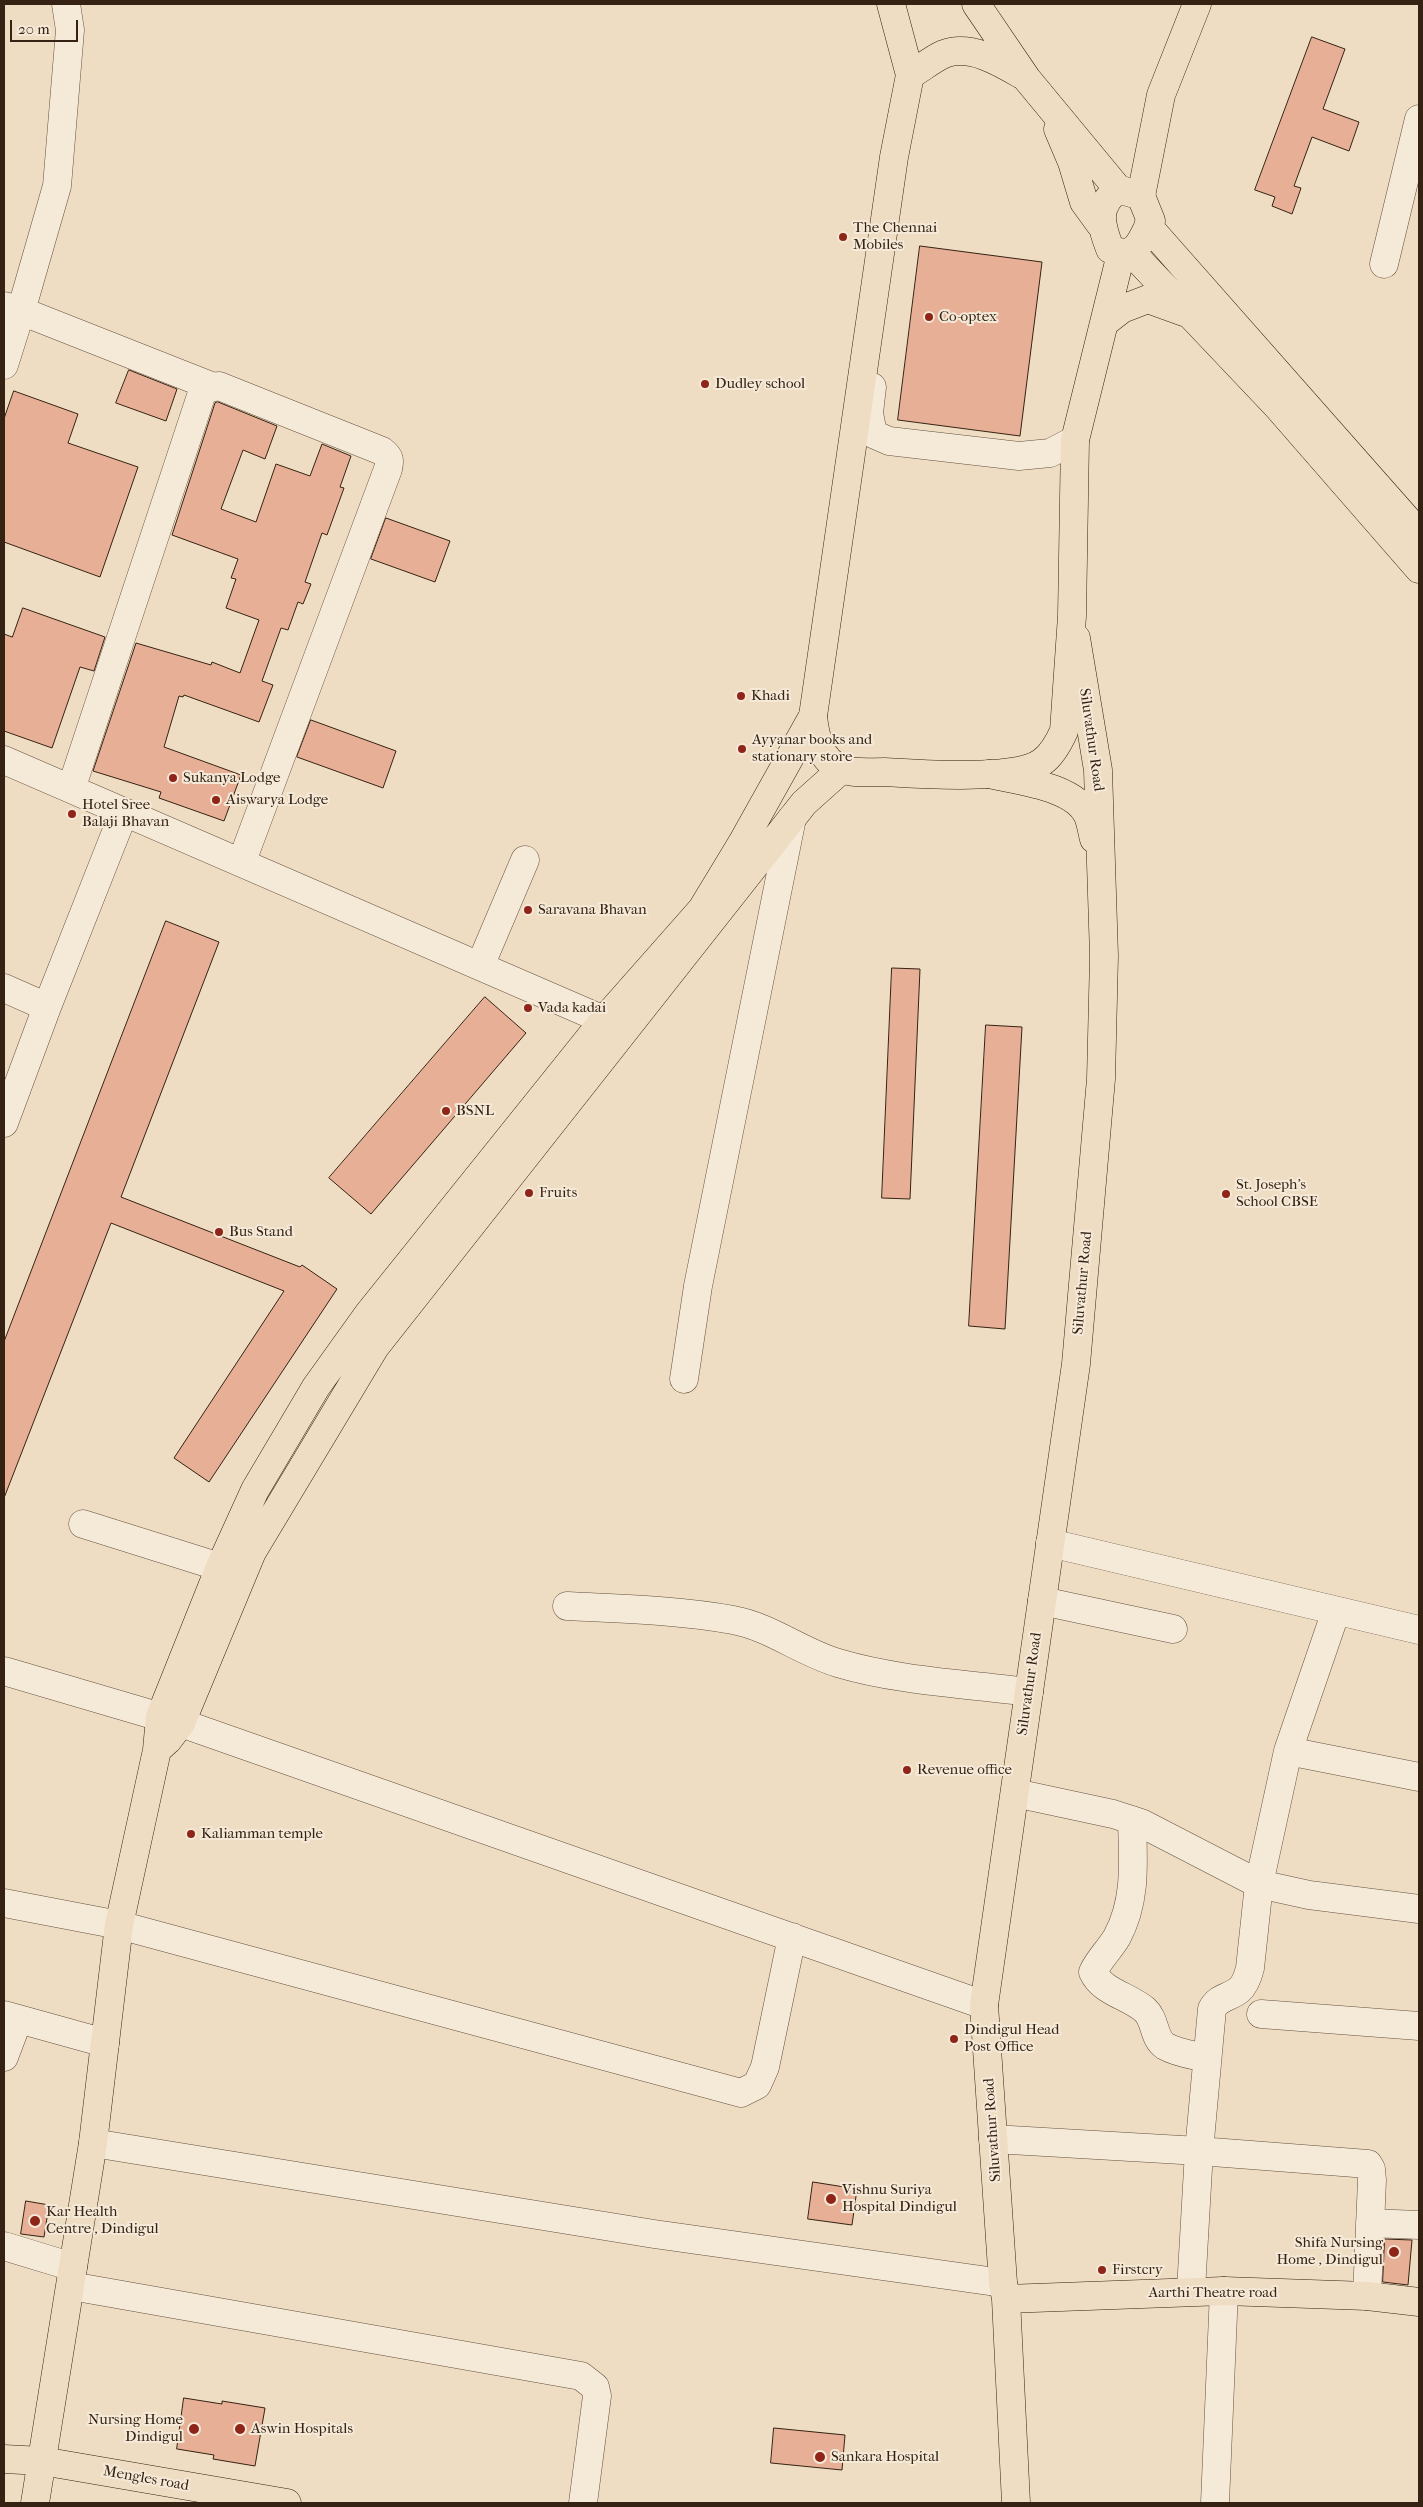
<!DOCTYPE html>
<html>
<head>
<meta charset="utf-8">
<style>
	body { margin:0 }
	#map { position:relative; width:1423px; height:2507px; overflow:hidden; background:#efddc3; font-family:"IM FELL French Canon",serif }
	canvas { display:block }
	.frame { position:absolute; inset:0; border:5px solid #352212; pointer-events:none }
	.scale { position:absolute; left:10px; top:20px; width:68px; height:22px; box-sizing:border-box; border:2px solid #352212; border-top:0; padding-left:6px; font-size:15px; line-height:18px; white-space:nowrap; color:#352212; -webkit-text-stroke:4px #f5e9d8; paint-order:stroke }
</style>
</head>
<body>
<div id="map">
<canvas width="1423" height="2507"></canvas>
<div class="frame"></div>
<div class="scale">20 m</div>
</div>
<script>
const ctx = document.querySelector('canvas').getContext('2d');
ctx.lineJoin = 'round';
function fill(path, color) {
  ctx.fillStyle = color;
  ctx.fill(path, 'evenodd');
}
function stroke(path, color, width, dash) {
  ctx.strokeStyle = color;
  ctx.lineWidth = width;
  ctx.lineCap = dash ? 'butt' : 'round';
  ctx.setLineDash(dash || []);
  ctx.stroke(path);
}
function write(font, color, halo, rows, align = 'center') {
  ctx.font = font + ' "IM FELL French Canon",serif';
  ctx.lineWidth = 4;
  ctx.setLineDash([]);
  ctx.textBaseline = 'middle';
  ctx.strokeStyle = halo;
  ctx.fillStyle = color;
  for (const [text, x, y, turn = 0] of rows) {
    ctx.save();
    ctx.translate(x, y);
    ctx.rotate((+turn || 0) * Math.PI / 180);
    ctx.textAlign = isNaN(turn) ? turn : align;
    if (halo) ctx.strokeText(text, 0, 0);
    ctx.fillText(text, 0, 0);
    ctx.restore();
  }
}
const building = new Path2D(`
	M1312 37 1345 49 1323 109 1359 122 1349 151 1312 137 1294 186 1301 188 1292 214 1272 206 1275 197 1255 190Z
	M920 246 1042 262 1020 436 898 420Z
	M129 370 177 389 166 421 116 403Z
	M14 391 78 414 68 443 138 467 100 577 4 542V419Z
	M218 402 277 426 265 459 243 450 221 509 256 522 276 464 310 476 322 444 351 456 340 487 344 488 327 535 322 533 305 582 311 584 303 604 298 602 288 630 281 628 262 681 273 685 259 722 184 695 183 697 179 696 164 747 241 775 224 821 159 798 161 792 93 771 136 643 211 665 212 662 240 673 259 620 226 608 236 579 231 578 238 559 172 535 215 403Z
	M386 518 450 541 435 582 371 559Z
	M23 608 105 637 94 671 80 667 52 748 4 731V634L12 637Z
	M311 720 396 751 383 788 297 757Z
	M166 921 219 942 121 1197 300 1267 302 1265 337 1289 209 1482 174 1458 284 1291 111 1223 4 1498V1342Z
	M892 968 920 969 910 1199 882 1198Z
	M485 997 526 1033 371 1214 329 1178Z
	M986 1025 1022 1027 1005 1329 969 1326Z
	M813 2182 857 2189 852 2225 808 2219Z
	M26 2201 49 2205 44 2237 21 2234Z
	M1385 2239 1412 2240 1408 2285 1383 2282Z
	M184 2398 222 2404V2401L265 2408 255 2466 213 2459 214 2455 177 2449Z
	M774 2428 845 2435 842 2470 771 2463Z`);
fill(building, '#e6af96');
stroke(building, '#352212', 1);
const minor = new Path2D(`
	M66 4 70 30 57 186 21 311 211 386
	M1384 264 1419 119
	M4 306 21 311 4 365
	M872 387 869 413 873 434 889 441 1019 456 1050 453 1075 440
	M4 760 604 1020
	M71 789 201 396 205 389 219 386 382 451C390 457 390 460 388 469L242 861
	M480 966 525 860
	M4 988 47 1007
	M4 1123 47 1007 124 812
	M684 1379 698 1286 792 818
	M83 1524 220 1567
	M1050 1543 1419 1630
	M1042 1601 1173 1629
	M567 1606C622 1609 678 1610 733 1620 771 1627 801 1652 838 1663 898 1681 967 1684 1029 1692
	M4 1671 181 1723 984 2005
	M1288 1751 1419 1777
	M1015 1793 1113 1814 1141 1823 1259 1884 1309 1895 1419 1909
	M1132 1820C1133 1861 1137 1900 1117 1937 1110 1949 1099 1959 1093 1972 1102 1992 1129 1996 1145 2010 1156 2020 1153 2038 1165 2046 1177 2053 1193 2055 1206 2058
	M4 1903 119 1925 741 2093 757 2085 765 2067 792 1937
	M1261 2014 1419 2026
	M4 2015 105 2043
	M4 2057 18 2020
	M993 2139 1199 2151 1368 2164 1371 2169 1372 2180 1367 2296
	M93 2143 654 2234 1003 2283
	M1370 2223 1419 2225
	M4 2246 73 2267
	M71 2286 581 2376 595 2387 597 2396 583 2503
	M1191 2290 1199 2151 1212 2009C1218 1997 1229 1998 1239 1990 1245 1985 1248 1976 1250 1968L1259 1884 1288 1751 1336 1611
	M1215 2503 1224 2291`);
const major = new Path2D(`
	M1141 196 1161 95 1197 4
	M989 774C1018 781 1075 786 1088 816 1091 823 1092 832 1094 839
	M157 1750 168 1740 181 1723 252 1552 375 1347 804 803 842 769
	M1006 2299 1224 2291 1367 2296 1419 2302
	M4 2459 42 2461 287 2503
	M35 2503 93 2143 119 1925 157 1750 160 1717 220 1567 255 1490 316 1387 369 1313 604 1020 702 909 742 843 813 716
	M1016 2503 1006 2299 1003 2283 984 2005 1076 1364 1101 1079 1104 956 1098 770 1076 638`);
const highway = new Path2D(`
	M891 4 910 75 894 157 813 716C815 736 820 761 842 769 854 774 871 772 884 772 917 774 1016 781 1042 762 1052 755 1059 742 1064 731L1072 616 1075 440 1121 254
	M976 4 1027 79 1118 189
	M910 75C921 69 932 59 944 54 970 44 1000 62 1022 75
	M1058 129 1072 162 1084 202 1100 224
	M1118 189 1141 196 1151 221C1141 241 1136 261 1110 249 1101 225 1095 207 1118 189Z
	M1148 226 1419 533
	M1131 252 1277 406 1419 569
	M1104 323 1122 309 1148 299 1184 312`);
stroke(minor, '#64513e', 29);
stroke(major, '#352212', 29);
stroke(highway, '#352212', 29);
stroke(minor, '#f5e9d8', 28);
stroke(major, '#efddc3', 28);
stroke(highway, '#efddc3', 28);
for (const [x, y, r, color] of [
	[843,237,5,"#8f2418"],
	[929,317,5,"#8f2418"],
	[705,384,5,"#8f2418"],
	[741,696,5,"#8f2418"],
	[742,749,5,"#8f2418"],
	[173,778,5,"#8f2418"],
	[216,800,5,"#8f2418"],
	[72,814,5,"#8f2418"],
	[528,910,5,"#8f2418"],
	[528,1008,5,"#8f2418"],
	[446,1111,5,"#8f2418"],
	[529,1193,5,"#8f2418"],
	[1226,1194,5,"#8f2418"],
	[219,1232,5,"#8f2418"],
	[907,1770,5,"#8f2418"],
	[191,1834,5,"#8f2418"],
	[954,2039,5,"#8f2418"],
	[831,2199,6,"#8f2418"],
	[35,2221,6,"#8f2418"],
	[1394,2252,6,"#8f2418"],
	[1102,2270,5,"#8f2418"],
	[194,2429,6,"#8f2418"],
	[240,2429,6,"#8f2418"],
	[820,2457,6,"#8f2418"]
]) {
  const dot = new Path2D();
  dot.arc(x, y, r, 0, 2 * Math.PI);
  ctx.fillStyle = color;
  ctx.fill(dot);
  stroke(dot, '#f5e9d8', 2);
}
write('15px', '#352212', '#f5e9d8', [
	["The Chennai",853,228],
	["Mobiles",853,245],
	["Co-optex",939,317],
	["Dudley school",715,384],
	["Khadi",751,696],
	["Ayyanar books and",752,740],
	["stationary store",752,757],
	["Sukanya Lodge",183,778],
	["Aiswarya Lodge",226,800],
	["Hotel Sree",82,805],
	["Balaji Bhavan",82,822],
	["Saravana Bhavan",538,910],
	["Vada kadai",538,1008],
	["BSNL",456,1111],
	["St. Joseph's",1236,1185],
	["School CBSE",1236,1202],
	["Fruits",539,1193],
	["Bus Stand",229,1232],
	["Revenue office",917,1770],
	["Kaliamman temple",201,1834],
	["Dindigul Head",964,2030],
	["Post Office",964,2047],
	["Vishnu Suriya",842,2190],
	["Hospital Dindigul",842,2207],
	["Kar Health",46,2212],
	["Centre , Dindigul",46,2229],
	["Shifa Nursing",1383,2243,"right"],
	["Home , Dindigul",1383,2260,"right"],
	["Firstcry",1112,2270],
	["Nursing Home",183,2420,"right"],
	["Dindigul",183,2437,"right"],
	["Aswin Hospitals",251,2429],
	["Sankara Hospital",831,2457]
], 'left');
write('15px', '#352212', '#f5e9d8', [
	["Siluvathur Road",1091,740,82],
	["Siluvathur Road",1083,1283,-85],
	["Siluvathur Road",1030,1684,-82],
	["Siluvathur Road",993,2130,-94],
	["Aarthi Theatre road",1213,2293],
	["Mengles road",146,2479,10]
]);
</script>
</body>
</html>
